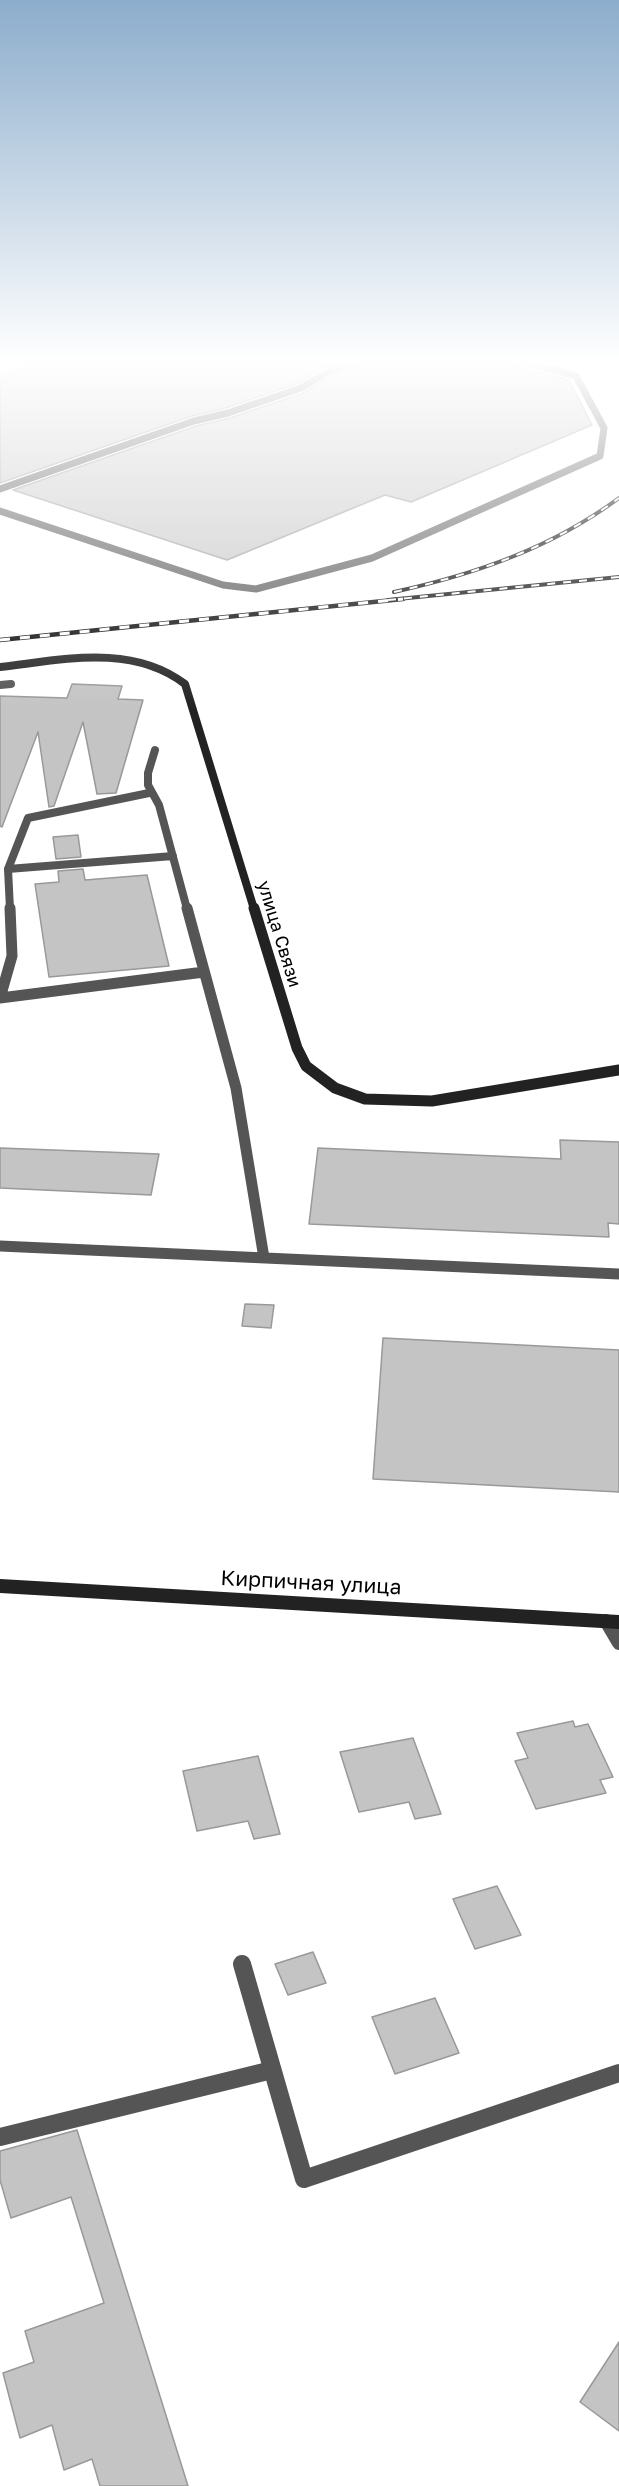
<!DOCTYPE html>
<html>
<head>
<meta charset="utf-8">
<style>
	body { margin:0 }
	canvas { display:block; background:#fff }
</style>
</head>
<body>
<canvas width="619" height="2486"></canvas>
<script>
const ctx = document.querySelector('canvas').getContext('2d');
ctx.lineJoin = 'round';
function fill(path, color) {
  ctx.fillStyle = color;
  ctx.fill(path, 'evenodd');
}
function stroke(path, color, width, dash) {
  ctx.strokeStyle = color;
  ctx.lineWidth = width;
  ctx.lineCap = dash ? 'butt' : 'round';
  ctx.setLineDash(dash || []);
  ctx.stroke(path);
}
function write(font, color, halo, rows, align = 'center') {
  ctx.font = font + ' "Golos Text",sans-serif';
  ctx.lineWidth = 4.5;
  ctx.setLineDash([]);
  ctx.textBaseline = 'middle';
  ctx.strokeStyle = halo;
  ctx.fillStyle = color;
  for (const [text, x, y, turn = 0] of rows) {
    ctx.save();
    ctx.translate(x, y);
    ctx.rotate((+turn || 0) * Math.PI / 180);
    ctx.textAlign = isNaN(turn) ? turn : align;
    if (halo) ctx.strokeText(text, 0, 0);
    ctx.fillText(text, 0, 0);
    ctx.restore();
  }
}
const building = new Path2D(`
	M43 360H342L327 366 299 383 226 408 192 416 0 483V374Z
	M366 360H491L569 380 592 425 411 502 385 495 227 560 13 490 196 426 230 418 303 393 332 376 362 365Z
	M72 684 122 686 118 699 143 700 116 793 97 794 83 722 54 806 49 807 38 732 2 827 0 826V696L67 698Z
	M78 835 81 857 56 859 53 837Z
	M83 869 85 880 147 875 169 966 49 977 35 884 59 882 58 871Z
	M560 1140 619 1142V1224L608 1223 609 1237 309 1224 318 1148 561 1159Z
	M0 1148 159 1154 151 1195 0 1188Z
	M245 1304 274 1305 271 1328 242 1326Z
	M383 1338 619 1350V1492L373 1479Z
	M573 1721 575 1727 588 1724 613 1777 600 1780 606 1793 536 1809 515 1761 528 1758 517 1733Z
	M413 1738 441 1814 415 1819 409 1802 359 1812 340 1752Z
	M258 1756 280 1834 254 1839 248 1821 197 1831 183 1771Z
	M497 1886 521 1935 475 1949 453 1899Z
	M313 1952 326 1983 288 1995 275 1964Z
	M435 1998 459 2053 395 2074 372 2017Z
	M77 2130 188 2486H100L92 2459 64 2470 52 2425 20 2438 3 2373 34 2362 25 2331 104 2303 71 2197 11 2218 0 2180V2151Z
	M619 2342V2431L580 2402Z`);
fill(building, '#c4c4c4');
stroke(building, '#999', 1.5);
stroke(new Path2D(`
	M0 489 194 421 228 413 301 388 330 371 360 360
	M0 511 223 585 256 589 372 558 600 456 604 428 576 376 525 362 528 360`), '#555', 7);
stroke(new Path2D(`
	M0 685 11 684
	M155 750 148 773V785L159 805 187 909
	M8 869 173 856
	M10 909 8 869 28 818 149 793`), '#555', 8);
stroke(new Path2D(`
	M10 908 12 956 0 998 204 972
	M187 908 236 1088 264 1258
	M0 1246 619 1274`), '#555', 11);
stroke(new Path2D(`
	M242 1964 304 2179 619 2073`), '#555', 18);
stroke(new Path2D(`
	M606 1621 619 1643`), '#555', 14);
stroke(new Path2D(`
	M0 2137 272 2070`), '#555', 18);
stroke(new Path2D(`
	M0 667C62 660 131 643 185 684L254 909`), '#222', 8);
stroke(new Path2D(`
	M254 908 297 1048 306 1066 335 1088 365 1099 432 1101 619 1070`), '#222', 11);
stroke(new Path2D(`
	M0 1586 619 1622`), '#222', 14);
const railFar1 = new Path2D(`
	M394 592C476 574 551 548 619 498
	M388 600 619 577`);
const rail = new Path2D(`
	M0 640 403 599`);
stroke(railFar1, '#000', 4);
stroke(rail, '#000', 4.5);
stroke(railFar1, '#fff', 2, [8]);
stroke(rail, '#fff', 3, [10]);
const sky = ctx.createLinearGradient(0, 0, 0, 709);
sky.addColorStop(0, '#8cadcc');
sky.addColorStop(0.51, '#fff');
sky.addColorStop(1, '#ffffff00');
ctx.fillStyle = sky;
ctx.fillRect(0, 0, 619, 709);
write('18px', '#000', '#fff', [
	["улица Связи",279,934,73]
]);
write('21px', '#000', '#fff', [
	["Кирпичная улица",311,1583,3]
]);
</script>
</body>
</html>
